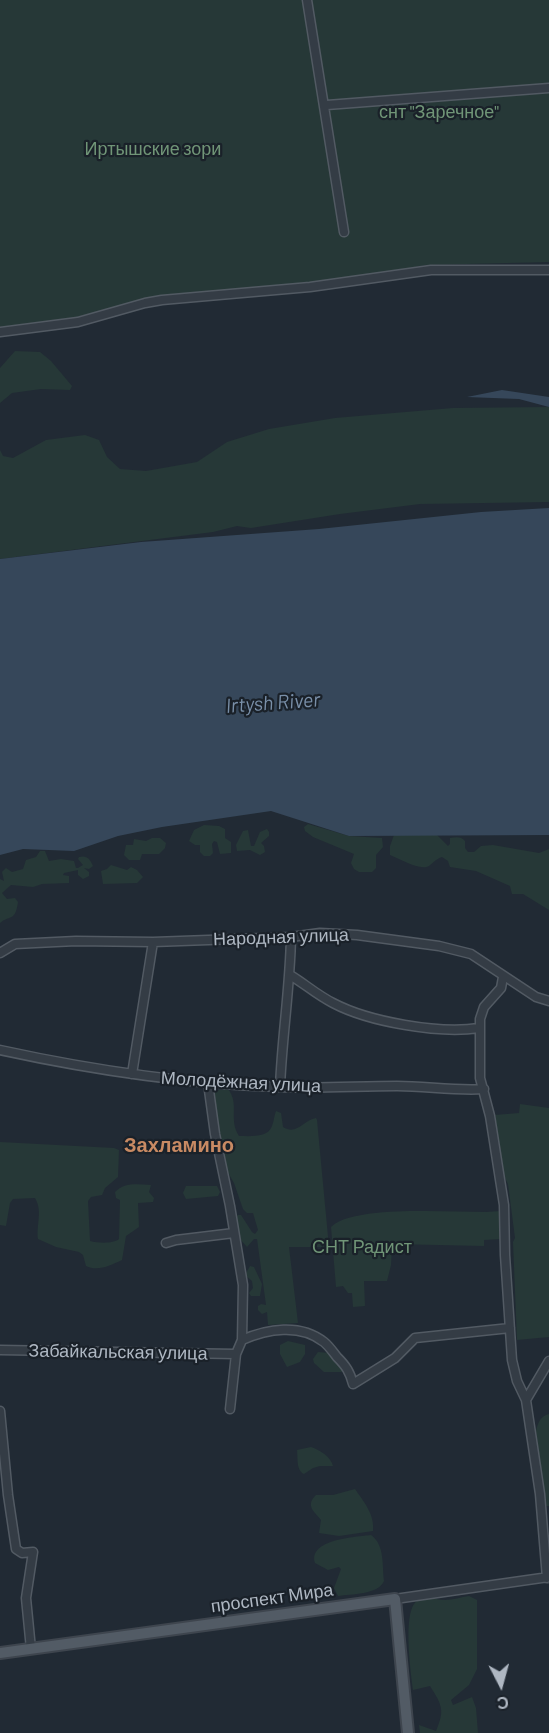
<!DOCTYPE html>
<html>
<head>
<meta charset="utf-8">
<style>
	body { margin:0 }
	#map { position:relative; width:549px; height:1733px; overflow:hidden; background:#212a34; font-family:Barlow,sans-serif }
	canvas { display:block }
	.north { position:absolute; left:471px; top:1655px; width:60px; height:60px; -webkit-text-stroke:4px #1a2129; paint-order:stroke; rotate:174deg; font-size:16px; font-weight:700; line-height:24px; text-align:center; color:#aeb7c2 }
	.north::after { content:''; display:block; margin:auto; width:21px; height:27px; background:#aeb7c2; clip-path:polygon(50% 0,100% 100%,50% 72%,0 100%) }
</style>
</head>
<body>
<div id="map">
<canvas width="549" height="1733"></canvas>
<div class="north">С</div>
</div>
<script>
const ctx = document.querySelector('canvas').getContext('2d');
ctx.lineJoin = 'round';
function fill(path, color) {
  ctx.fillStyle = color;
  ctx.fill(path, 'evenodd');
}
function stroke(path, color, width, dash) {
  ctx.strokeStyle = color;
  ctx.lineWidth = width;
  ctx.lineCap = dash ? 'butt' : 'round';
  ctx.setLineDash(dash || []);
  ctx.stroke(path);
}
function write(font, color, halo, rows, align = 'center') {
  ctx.font = font + ' Barlow,sans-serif';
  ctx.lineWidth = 4.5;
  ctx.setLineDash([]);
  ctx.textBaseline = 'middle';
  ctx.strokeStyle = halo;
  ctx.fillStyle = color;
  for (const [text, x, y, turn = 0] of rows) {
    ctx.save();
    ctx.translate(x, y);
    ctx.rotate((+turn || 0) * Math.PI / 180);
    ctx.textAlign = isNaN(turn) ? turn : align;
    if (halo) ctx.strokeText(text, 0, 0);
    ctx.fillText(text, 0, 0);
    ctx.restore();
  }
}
fill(new Path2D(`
	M0 0H549V262L426 265 356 278 154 299 73 318 0 327Z
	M15 351 40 352 51 361 72 386 70 390 41 389 12 393 0 403V368Z
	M549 407V502L420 504 340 514 251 528 237 526 213 532 0 559V450L3 456 13 458 46 440 85 435 99 440 107 457 120 469 146 471 197 462 227 442 269 429 335 418 453 408Z
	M308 824 349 836 382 838 383 847 376 855V868L372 872H359L354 869 351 863 354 854 313 837 305 831 304 827Z
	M204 825 219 826 225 829V838L231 842V853L220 854 217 842 214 841 212 844 213 853 210 856H204L200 852V845H195L189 841 194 830Z
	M267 829 269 832V836L261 843 264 846 265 852 260 855 250 850 237 851 236 845 243 831 248 830 251 846H254L260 832Z
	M394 835H437L448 846 450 844V838C456 837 461 836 465 841V848L468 852H474L481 846 493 845 539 853 549 849V910L523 894H512L510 886 476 871 450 867 448 861 442 857C436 859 434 862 429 866 420 871 400 859 390 855V846Z
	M152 838H160L166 843 165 848 159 854H142L140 860H129L124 855 126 845H133L134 839 146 841Z
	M40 851H45L49 861 61 859 74 861 76 868H78L83 865 78 859 79 857C87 855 90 859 93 866L89 869 84 868 89 872V876L83 879 78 875V870L64 873 63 875 69 876V883L42 884 33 887 11 885 2 893 7 899 15 898 18 902C15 922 11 914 0 923V879L4 881 2 872 6 868 12 872 23 869 26 860 36 857Z
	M111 865 127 870 131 867 137 870 143 877 137 883 103 884 101 871 107 869Z
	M228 1089C240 1104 228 1119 239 1136 250 1136 268 1138 272 1126 274 1121 274 1116 276 1111L281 1113 283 1127C297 1136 303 1120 316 1118L317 1120 329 1247H289L298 1323 268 1325 267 1312 262 1314 258 1310V1306L261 1304 266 1305 257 1239H254L247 1247 239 1238 234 1219 238 1215H241L252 1232 255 1234 258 1230 253 1213H247L243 1209 234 1183 226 1169 217 1134 212 1094 219 1090Z
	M520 1104 549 1108V1337L517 1340 513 1242 515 1238 508 1184 504 1176 495 1115 519 1113Z
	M0 1142 114 1148 119 1150 118 1177 105 1188 102 1195 91 1197 88 1201 90 1241C98 1243 113 1244 119 1239L120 1200 116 1198 115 1192C124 1182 138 1184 151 1185L149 1192 154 1198 153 1202 138 1203 139 1227 126 1236 122 1260C111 1265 98 1272 86 1266L83 1255 79 1252 56 1247 38 1239C36 1225 43 1211 35 1198L13 1199 10 1203 6 1226 0 1225Z
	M186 1186H217L220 1192 218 1196 186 1199 183 1193Z
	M425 1211 486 1212 501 1211 502 1239 484 1240V1246L392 1244 391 1265 387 1281H364L365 1306 353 1307 352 1293H348L343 1286 336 1287 331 1227C346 1211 404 1211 425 1211Z
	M250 1266 254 1267 262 1284 260 1296H251L249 1293 253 1288 252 1281 245 1275Z
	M288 1341 305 1345V1354L300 1362 287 1367 280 1354V1345Z
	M318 1352 330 1353 343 1369 342 1372H324L314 1363 313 1359Z
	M549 1414V1506H546L536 1431C538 1423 540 1416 549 1414Z
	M311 1447C320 1450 331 1457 333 1466H320L313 1468 304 1474C296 1470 298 1458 297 1450Z
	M355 1489C364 1502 375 1515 373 1531L339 1536 319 1533 321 1520C314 1511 305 1506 316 1495H333Z
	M371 1535C385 1545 382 1565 384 1581 378 1595 351 1594 338 1596L334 1588 341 1569 339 1567 328 1570 315 1563C308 1539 356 1537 371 1535Z
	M469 1596 477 1600V1669L469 1685 451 1700 453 1705 472 1697 476 1708 478 1733H420L419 1725 436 1731C445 1710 442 1705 430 1686L413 1690C411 1673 402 1611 417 1601 427 1595 436 1600 445 1600 453 1600 461 1597 469 1596Z`), '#263837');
fill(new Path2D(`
	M502 390 549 397V407L519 399 467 397Z
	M549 508V835L349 836 271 811 162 827 118 836 74 851 23 849 0 855V559L141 542 319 529 481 512Z`), '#36475a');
const minor = new Path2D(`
	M307 0 344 232
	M327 105 549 88
	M0 332 78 322 145 303 162 300 310 287 431 270H549
	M0 953 15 944 76 941 153 942 291 937 320 933 357 935 439 946 471 954 536 997 549 1001
	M290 975C305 984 317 995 333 1003 369 1022 439 1034 479 1028
	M503 977 501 988 484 1007 480 1019V1078L490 1116 504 1205 505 1255 512 1360 517 1381 526 1400 540 1494 547 1578
	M0 1050C92 1070 185 1084 279 1087 318 1089 358 1086 397 1086 426 1086 455 1091 484 1089
	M132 1074 153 942
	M208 1083 215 1134 230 1206 243 1285 242 1340 236 1354 230 1409
	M280 1087C282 1037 290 988 291 937
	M166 1243 176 1240 234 1233
	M242 1340C267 1329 300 1323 324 1342 329 1346 333 1352 337 1357 346 1366 350 1372 353 1384L395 1358 415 1338 510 1328
	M0 1350 236 1354
	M526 1400 549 1361
	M0 1411 8 1495 16 1549 22 1553 33 1552 26 1598 31 1649
	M395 1599 549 1577`);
const major = new Path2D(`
	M0 1653 395 1599 408 1733`);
stroke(minor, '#525a63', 11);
stroke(major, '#3e454e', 14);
stroke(minor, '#343c45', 8);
stroke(major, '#525b65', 10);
write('18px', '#709577', '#1a2129', [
	["снт \"Заречное\"",439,112],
	["Иртышские зори",153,149],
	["СНТ Радист",362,1247]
]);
write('18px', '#aeb7c2', '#1a2129', [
	["Народная улица",281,937,-2],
	["Молодёжная улица",241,1082,3],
	["Забайкальская улица",118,1352,1],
	["проспект Мира",272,1598,-8]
]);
write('italic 20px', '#798fa8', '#1a2129', [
	["Irtysh River",273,703,-4]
]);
write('bold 20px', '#c88a63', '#1a2129', [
	["Захламино",179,1145]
]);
</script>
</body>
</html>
